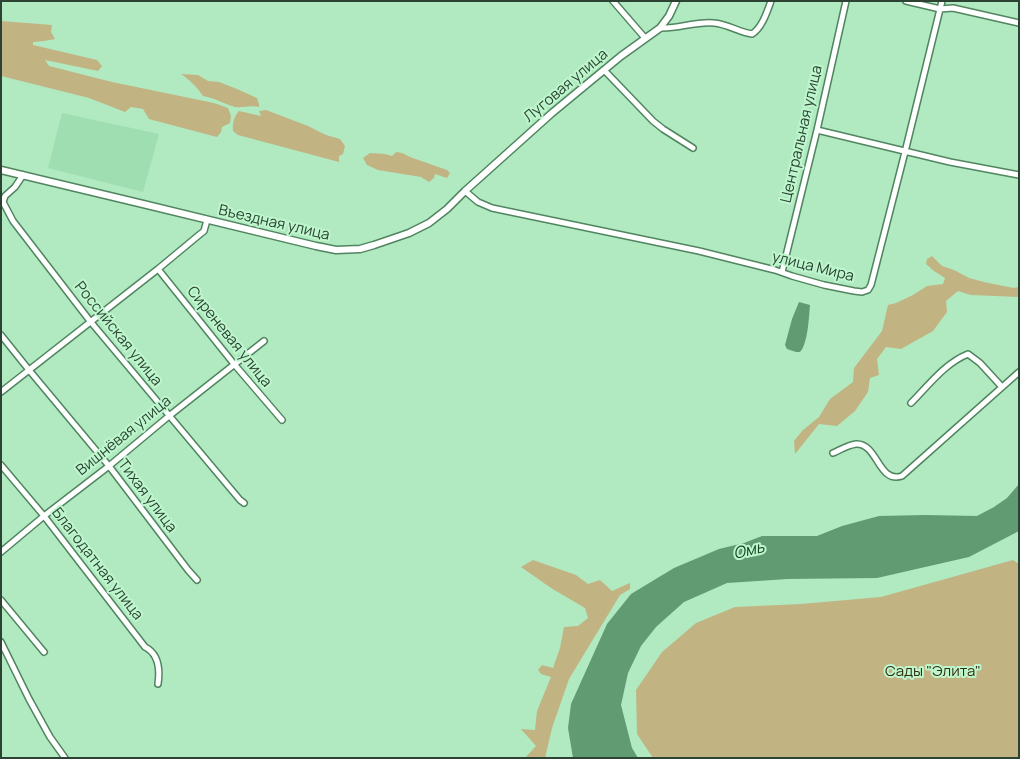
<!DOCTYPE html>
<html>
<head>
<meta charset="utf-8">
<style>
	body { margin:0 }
	#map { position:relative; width:1020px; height:759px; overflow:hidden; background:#b1e9c0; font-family:Manrope,sans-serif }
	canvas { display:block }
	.frame { position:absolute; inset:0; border:2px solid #2c4333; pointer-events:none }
</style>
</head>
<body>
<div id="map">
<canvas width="1020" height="759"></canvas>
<div class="frame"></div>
</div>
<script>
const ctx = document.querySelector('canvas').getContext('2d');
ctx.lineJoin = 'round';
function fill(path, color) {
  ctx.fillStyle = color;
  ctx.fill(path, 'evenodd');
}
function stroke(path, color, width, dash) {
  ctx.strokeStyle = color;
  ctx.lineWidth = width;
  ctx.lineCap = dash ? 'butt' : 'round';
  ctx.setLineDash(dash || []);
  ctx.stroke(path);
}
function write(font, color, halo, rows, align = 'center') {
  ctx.font = font + ' Manrope,sans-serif';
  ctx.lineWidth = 4;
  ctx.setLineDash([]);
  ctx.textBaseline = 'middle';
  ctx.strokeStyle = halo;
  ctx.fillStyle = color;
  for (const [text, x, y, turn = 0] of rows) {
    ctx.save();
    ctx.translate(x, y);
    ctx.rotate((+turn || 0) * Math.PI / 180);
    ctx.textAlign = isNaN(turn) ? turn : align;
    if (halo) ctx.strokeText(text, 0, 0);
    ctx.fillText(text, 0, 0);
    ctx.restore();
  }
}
fill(new Path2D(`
	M62 113 159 134 143 192 48 168Z`), '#9fdeb1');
fill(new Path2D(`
	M1 21 52 25 51 32 55 39 44 41 33 42V45L97 60 102 66 98 71 45 60 49 66 112 82 214 103 228 108 231 116 230 123 222 127 221 132 217 137 149 119 143 109 131 107 125 112 89 98 1 76Z
	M181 74 198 75 208 81 219 82 237 89 257 98 259 104V107C251 105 243 108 235 107 224 104 215 98 203 96 197 87 190 80 181 74Z
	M266 110 308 126 326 135 340 139 345 146 343 154 339 156V162L238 135 233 131C232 123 234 117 239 111L261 116 259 111Z
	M396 152 402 153 410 157 447 170 450 173 447 178 435 174 434 178 429 182 421 177 378 170 367 165 363 158 370 153 385 154 392 156Z
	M932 256 942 266 954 270 969 278 988 283 1014 288 1019 287V297L971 295 958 291 946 301 947 312 933 331 901 349 886 347 877 359 879 375 870 378 868 392 855 411 837 426 819 424 795 454 794 441 803 430 819 417 830 399 853 382 854 368 882 331 888 305 896 303 913 295 927 286 943 284 945 278 934 271 926 264 927 259Z
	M533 560 576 575 588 584 600 580 612 591 630 583V589L620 595 569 679 552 728 545 758H525L536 746 521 729 535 730 537 711 551 677 541 674 538 670 542 665 553 668 560 648 564 627 578 626 588 618 585 608 551 588 521 567Z
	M1013 560 1019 564V758H653L637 734 636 690 662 652 696 623 735 607 801 604 881 597Z`), '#c2b383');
fill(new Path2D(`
	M799 302 810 305C809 316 808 344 800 352H796L787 349 785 345 792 319Z
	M1019 484V531L969 557 877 578 788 579 727 583 684 602 656 627 641 646 628 673 621 705 632 748 638 758H573L568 728 571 704 607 624 631 594 674 568 719 549 744 543 762 536H817L842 526 879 516 925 515 977 516 994 507 1007 498Z`), '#609b72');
const minor = new Path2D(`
	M613 1 645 38
	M906 1 940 9 953 8 1019 23
	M660 28C678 29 696 21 714 23 727 24 739 32 752 34 762 28 767 12 771 1
	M604 70 653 121 663 129 693 148
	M817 130 950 162 1019 175
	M23 175 15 187 5 196 3 202 13 221 90 321 240 500 244 503
	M465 191 478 202 492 208 699 251 775 270 792 276 824 285 854 291 862 292 868 290 871 285 905 152 942 1
	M158 269 234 364 282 420
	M782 272 817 130 846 1
	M1 335 29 370 109 466 188 570 197 580
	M1 392 158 269 199 235 204 231 207 220
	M911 403C928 386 945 363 968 354L980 363 1002 387
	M833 453C840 450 848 445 856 444 878 443 878 484 902 476L1019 372
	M1 465 44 516 145 647C159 654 160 670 158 684
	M1 552 44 516 109 466 169 416 264 341
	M1 600 44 652
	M1 642 29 699 50 737 65 758`);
const tertiary = new Path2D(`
	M1 170 143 204 316 246 336 250 360 249 374 245 409 233 429 223 447 209 465 191 552 113 621 56 660 28 669 16 676 1`);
stroke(minor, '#508560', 8);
stroke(tertiary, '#508560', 9);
stroke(minor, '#fff', 5);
stroke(tertiary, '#fff', 6);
write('15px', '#2c4333', '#bef7cd', [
	["Луговая улица",566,86,-40],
	["Центральная улица",802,134,-77],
	["Въездная улица",274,223,13],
	["улица Мира",813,267,14],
	["Российская улица",118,334,51],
	["Сиреневая улица",229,337,51],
	["Вишнёвая улица",124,436,-39],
	["Тихая улица",147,496,53],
	["Благодатная улица",97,564,52]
]);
write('15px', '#352d0f', '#bef7cd', [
	["Сады \"Элита\"",933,672]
]);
write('italic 16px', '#154326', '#bef7cd', [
	["Омь",749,551,-13]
]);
</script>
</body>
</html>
